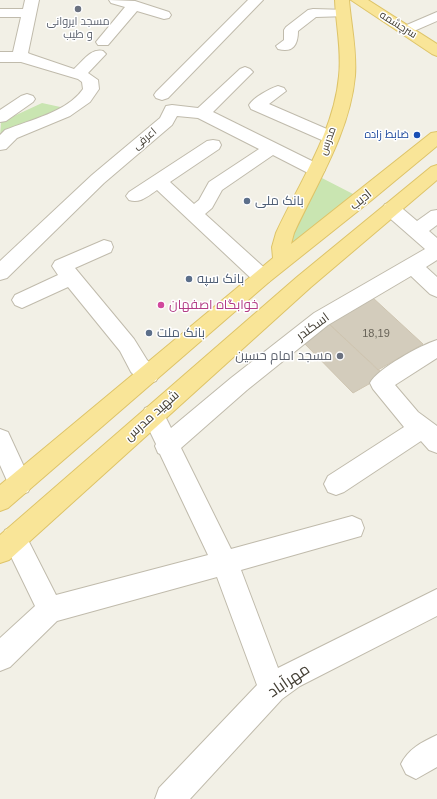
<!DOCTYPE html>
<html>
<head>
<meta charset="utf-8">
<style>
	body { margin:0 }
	canvas { display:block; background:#f2f0e6 }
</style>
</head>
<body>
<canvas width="437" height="799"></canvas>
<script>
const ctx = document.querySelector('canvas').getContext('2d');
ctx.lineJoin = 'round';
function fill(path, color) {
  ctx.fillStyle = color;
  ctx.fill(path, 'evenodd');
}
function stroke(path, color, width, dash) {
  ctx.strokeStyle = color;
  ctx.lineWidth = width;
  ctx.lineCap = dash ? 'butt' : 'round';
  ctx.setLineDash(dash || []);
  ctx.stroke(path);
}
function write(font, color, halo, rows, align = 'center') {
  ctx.font = font + ' Arial,Cairo,sans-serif';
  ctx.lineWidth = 3;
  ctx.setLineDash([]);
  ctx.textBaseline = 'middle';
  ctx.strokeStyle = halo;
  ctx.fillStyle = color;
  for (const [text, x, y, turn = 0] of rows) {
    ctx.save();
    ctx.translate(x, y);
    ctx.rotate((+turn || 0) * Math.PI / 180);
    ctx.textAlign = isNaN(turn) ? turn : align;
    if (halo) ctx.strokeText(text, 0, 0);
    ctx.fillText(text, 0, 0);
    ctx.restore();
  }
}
fill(new Path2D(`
	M42 103 65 108 0 138 1 122Z
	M320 177 355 195 293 245 289 241Z`), '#c9e5b1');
const building = new Path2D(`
	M372 297 423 344 378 370 328 323Z
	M328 323 382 373 373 378 376 380 353 393 302 341Z`);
fill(building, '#d3ccbc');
stroke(building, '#cec4b0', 1);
const minor = new Path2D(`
	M25 0H39L28 53 30 54 74 69C83 61 91 48 103 51L106 54 88 73 98 80 99 89 90 102 70 116 17 138 6 149 0 150V135L5 130C30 120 67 112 83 89L82 82 78 79 21 62H0V52H13L21 17H0V9H23Z
	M109 0 135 1 169 12 171 15 169 18 164 19 137 11 108 45H98L96 42 125 7 111 3Z
	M248 0H263L168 98 162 100 156 98 154 95 156 92Z
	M313 9 348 10 350 13 348 16 316 17 298 31C298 45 293 53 278 49L276 46 284 40V30L286 27 308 10Z
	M437 12V21L407 34 402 33 400 30 402 27Z
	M245 67 250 69 253 72 213 112 322 166 325 170 322 174 316 176 310 174 273 155 222 190 212 208 205 214 269 272 272 277 269 282 262 284 255 282 157 190C148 196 140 204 129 200L126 196 129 192 207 141 213 140 219 141 221 145 219 149 170 182 194 204 199 200 209 182 259 149 198 118 177 116 172 125 104 183 7 278 0 280V261L92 175 160 118 166 106 172 105 198 108 240 69Z
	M278 86 284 88 286 91 269 104 336 133 338 137 336 141 330 142 324 141 251 109 249 105C254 97 269 89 278 86Z
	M27 94 33 96 35 99 33 102 6 121 0 122V110L21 96Z
	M391 203 397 204 417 221 431 211 437 210V225L429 231 437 238V260L426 267 437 277V297L430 294 411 276 328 325 247 390 181 448 231 549 352 516 361 520 364 528 361 536 241 570 278 668 437 589V616L300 686 282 699 190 799H155L159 788 257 685 217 577 57 621 10 667 0 671V638L35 606 2 538 5 530 14 526 23 530 56 595 208 555 160 454 158 453 155 446 156 444 142 415 145 408 153 405 161 408 171 428 231 378 314 313 425 249 385 214 382 209 385 204Z
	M104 240 111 242 113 247 111 252 75 268 134 339 147 360 156 369 159 375 156 381 148 384 140 381 131 372 120 351 68 287 22 308 15 305 12 300 15 295 58 275 52 266 55 261Z
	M437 340V358L395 385 418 412 437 426V453L429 450 421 441 344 492 336 495 328 492 324 484 328 476 404 427 373 389 370 383C377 369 421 345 437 340Z
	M0 429 8 432 32 484 28 492 20 495 12 492 0 465Z
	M437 735V767L416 779 406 774 401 764C408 749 422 742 437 735Z`);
const major = new Path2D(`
	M335 0H349C351 25 357 51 355 76 350 132 317 183 294 233L291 244 431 133 437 132V146L373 199 269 282 8 508 0 511V485L273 258 272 247 276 233C299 183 334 132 339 76 342 51 336 25 335 0Z
	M351 0H368L437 44V56L432 54Z
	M437 165V180L311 287 9 560 0 563V535L297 277 431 167Z`);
stroke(minor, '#c0bbac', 2);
stroke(major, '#dec469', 2);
fill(minor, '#fff');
fill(major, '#f9e598');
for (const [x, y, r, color] of [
	[78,9,4,"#6b7280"],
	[417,135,4,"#1a4fb4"],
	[247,201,4,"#5c6f8a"],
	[189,279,4,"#5c6f8a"],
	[161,305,4,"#d1479c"],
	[149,333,4,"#5c6f8a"],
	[340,356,4,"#6b7280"]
]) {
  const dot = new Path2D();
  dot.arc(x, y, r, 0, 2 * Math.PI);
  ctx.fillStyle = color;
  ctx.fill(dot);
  stroke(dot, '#fff', 1.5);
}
write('11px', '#5b616d', '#fff', [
	["مسجد ایروانی",78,22],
	["و طیب",78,35]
]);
write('11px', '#454036', '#fff', [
	["سرچشمه",398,25,32],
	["اعرفی",145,139,-40],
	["مدرس",328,141,-70]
]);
write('11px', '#164399', '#fff', [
	["ضابط زاده",409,135]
], 'right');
write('11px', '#686358', null, [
	["18,19",376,334]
]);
write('13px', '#454036', '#fff', [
	["ادیب",361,200,-39],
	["اسکندر",313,327,-36],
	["شهید مدرس",152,416,-42]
]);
write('13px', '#4e5e75', '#fff', [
	["بانک ملی",255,201],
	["بانک سپه",197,279],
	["بانک ملت",157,333]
], 'left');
write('13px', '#b23c85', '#fff', [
	["خوابگاه اصفهان",169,305]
], 'left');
write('13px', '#5b616d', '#fff', [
	["مسجد امام حسین",332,356]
], 'right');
write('16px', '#454036', '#fff', [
	["مهرآباد",289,681,-34]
]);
</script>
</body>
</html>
